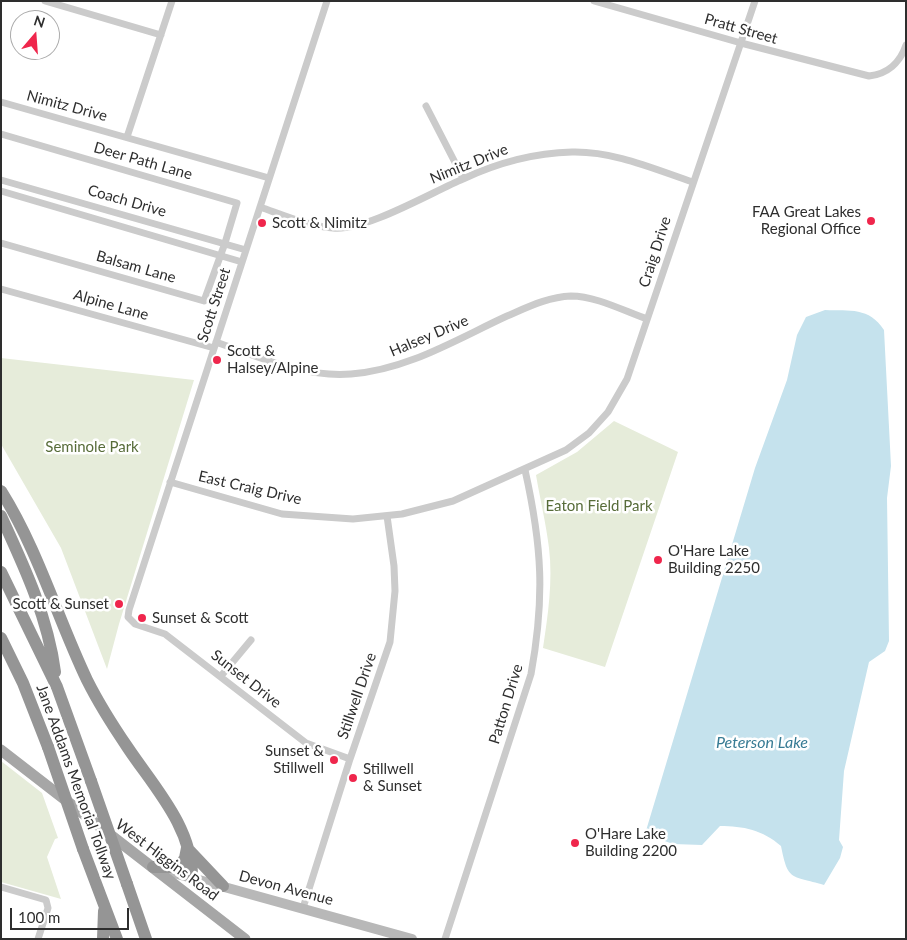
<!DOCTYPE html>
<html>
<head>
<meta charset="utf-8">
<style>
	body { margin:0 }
	#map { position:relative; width:907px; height:940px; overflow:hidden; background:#fff; font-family:Lato,sans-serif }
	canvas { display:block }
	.frame { position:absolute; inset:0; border:2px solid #2e2e2e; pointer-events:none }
	.north { position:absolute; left:10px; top:10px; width:50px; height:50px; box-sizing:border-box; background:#fff; border:1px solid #ababab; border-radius:50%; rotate:18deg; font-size:14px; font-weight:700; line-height:20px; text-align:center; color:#2e2e2e }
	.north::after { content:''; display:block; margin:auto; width:18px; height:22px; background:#ef264c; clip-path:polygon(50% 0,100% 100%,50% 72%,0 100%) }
	.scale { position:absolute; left:10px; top:908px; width:119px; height:22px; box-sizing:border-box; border:2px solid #2e2e2e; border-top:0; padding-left:6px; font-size:15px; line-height:18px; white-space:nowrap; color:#2e2e2e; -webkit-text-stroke:4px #fff; paint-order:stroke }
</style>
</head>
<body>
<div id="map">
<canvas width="907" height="940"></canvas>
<div class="frame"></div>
<div class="north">N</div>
<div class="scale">100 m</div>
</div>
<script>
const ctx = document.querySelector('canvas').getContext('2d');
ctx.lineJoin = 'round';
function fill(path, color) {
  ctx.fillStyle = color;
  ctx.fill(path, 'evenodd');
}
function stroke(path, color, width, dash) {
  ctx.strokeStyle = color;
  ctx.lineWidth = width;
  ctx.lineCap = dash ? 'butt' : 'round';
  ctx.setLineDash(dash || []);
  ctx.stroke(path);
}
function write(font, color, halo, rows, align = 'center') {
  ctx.font = font + ' Lato,sans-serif';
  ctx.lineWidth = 5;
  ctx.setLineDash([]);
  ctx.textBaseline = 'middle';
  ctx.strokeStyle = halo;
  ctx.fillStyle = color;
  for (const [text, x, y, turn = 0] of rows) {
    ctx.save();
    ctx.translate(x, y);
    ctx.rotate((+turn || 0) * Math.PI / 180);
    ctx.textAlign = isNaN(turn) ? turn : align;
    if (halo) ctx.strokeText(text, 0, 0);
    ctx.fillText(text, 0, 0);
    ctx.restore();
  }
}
fill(new Path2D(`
	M1 358 194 380 119 624 107 669 61 548 1 444Z
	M614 421 678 452 605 667 543 648C548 615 553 581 549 548 546 523 540 499 536 475L577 452Z
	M1 761 42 793 58 838 55 839 47 857 61 899 1 882Z`), '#e6ecda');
fill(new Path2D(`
	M825 310C850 311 869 307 884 330L891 466 887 498 889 641 885 651 869 662 844 771 839 840 843 847 840 858 824 885C791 875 788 882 781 846 763 830 743 826 720 826L702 845 673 844 645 834 755 468 787 380 797 335 806 317Z`), '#c5e2ed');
stroke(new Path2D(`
	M45 1 161 35
	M327 1 129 610 128 617 135 624 165 634 306 743 350 759
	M594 1 741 43 869 76C887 74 900 63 906 45
	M1 102 269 178
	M426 106 463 178
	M1 134 237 203 225 243 204 301 1 243
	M127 137 172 1
	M1 180 246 250
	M1 191 242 262
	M260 207C283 215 308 226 333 228 364 232 432 192 463 179 497 163 534 153 572 152 614 151 654 169 693 182
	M1 289 214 348
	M216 342C259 357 305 378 351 374 407 370 457 339 507 316 528 307 548 297 571 296 596 296 624 311 647 319
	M170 482 282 514 353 519 402 514 453 501 566 450 589 433 608 412 627 379 755 1
	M221 676 251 640
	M1 887 46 900 48 908 38 939
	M303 908 350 759 390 642 395 591 394 566 387 516
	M445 939 531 674C545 597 542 546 525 470`), '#cbcbcb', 7);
stroke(new Path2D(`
	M163 870 412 939`), '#b8b8b8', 10);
stroke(new Path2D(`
	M1 750 245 939`), '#a6a6a6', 11);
stroke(new Path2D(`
	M1 491C38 550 57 617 87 680 99 704 113 726 128 748 154 787 193 828 192 878
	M1 516C24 566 48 617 55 672
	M1 572 57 687 91 781
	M1 638 23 683 48 747
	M83 849 117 939
	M189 850 223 886
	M153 867H179L185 858 187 848
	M127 884 146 939
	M103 939 104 911`), '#959595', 12);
stroke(new Path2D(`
	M48 747 83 849
	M91 781 127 884`), '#959595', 12);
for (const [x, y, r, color] of [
	[871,221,5,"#ef264c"],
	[262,223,5,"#ef264c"],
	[217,360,5,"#ef264c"],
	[658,560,5,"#ef264c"],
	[119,604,5,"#ef264c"],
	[142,618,5,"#ef264c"],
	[334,760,5,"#ef264c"],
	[353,778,5,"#ef264c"],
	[575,843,5,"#ef264c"]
]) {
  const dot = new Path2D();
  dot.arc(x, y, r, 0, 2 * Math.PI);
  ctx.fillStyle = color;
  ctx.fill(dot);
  stroke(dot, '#fff', 2);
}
write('15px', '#2e2e2e', '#fff', [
	["Pratt Street",741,29,16],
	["Nimitz Drive",67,106,15],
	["Deer Path Lane",143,161,16],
	["Nimitz Drive",469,164,-22],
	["Coach Drive",127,201,16],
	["Craig Drive",655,252,-72],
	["Balsam Lane",136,267,16],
	["Alpine Lane",111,305,16],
	["Scott Street",214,305,-72],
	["Halsey Drive",429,336,-23],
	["East Craig Drive",250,488,13],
	["Sunset Drive",246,679,38],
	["Stillwell Drive",357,696,-71],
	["Patton Drive",506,704,-73],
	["Jane Addams Memorial Tollway",76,782,70],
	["West Higgins Road",167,860,37],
	["Devon Avenue",286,888,15]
]);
write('15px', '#2e2e2e', '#fff', [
	["FAA Great Lakes",861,212,"right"],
	["Regional Office",861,229,"right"],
	["Scott & Nimitz",272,223],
	["Scott &",227,351],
	["Halsey/Alpine",227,368],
	["O'Hare Lake",668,551],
	["Building 2250",668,568],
	["Scott & Sunset",109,604,"right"],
	["Sunset & Scott",152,618],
	["Sunset &",324,751,"right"],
	["Stillwell",324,768,"right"],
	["Stillwell",363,769],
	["& Sunset",363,786],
	["O'Hare Lake",585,834],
	["Building 2200",585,851]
], 'left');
write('15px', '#576c39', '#fff', [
	["Seminole Park",92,447],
	["Eaton Field Park",599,506]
]);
write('italic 16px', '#377b94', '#fff', [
	["Peterson Lake",762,743]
]);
</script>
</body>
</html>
